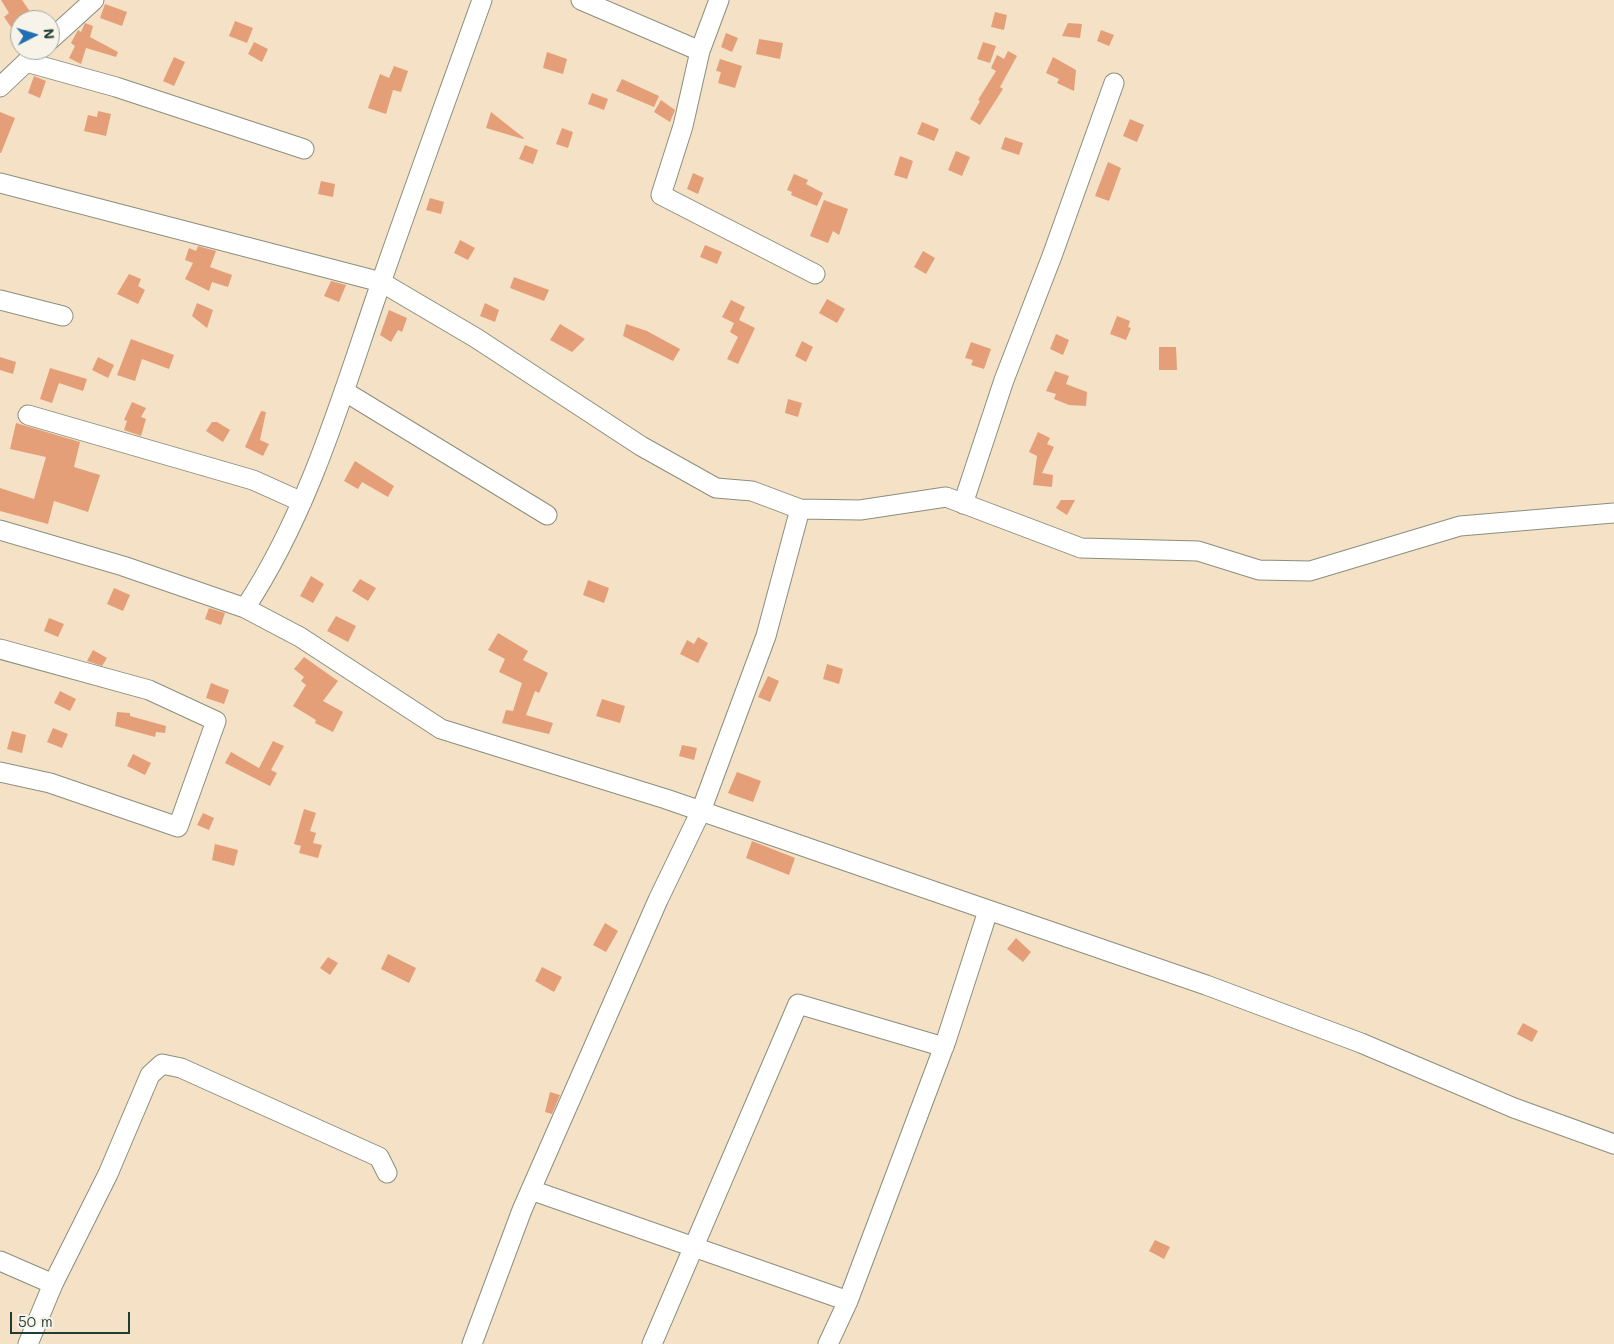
<!DOCTYPE html>
<html>
<head>
<meta charset="utf-8">
<style>
	body { margin:0 }
	#map { position:relative; width:1614px; height:1344px; overflow:hidden; background:#f4e1c6; font-family:Mali,sans-serif }
	canvas { display:block }
	.north { position:absolute; left:10px; top:10px; width:50px; height:50px; box-sizing:border-box; background:#f7f3e8; border:1px solid #a1aaa0; border-radius:50%; rotate:85deg; font-size:14px; font-weight:700; line-height:20px; text-align:center; color:#1f3d34 }
	.north::after { content:''; display:block; margin:auto; width:18px; height:22px; background:#1f6fb2; clip-path:polygon(50% 0,100% 100%,50% 72%,0 100%) }
	.scale { position:absolute; left:10px; top:1312px; width:120px; height:22px; box-sizing:border-box; border:2px solid #1f3d34; border-top:0; padding-left:6px; font-size:15px; line-height:18px; white-space:nowrap; color:#1f3d34; -webkit-text-stroke:4px #f7f3e8; paint-order:stroke }
</style>
</head>
<body>
<div id="map">
<canvas width="1614" height="1344"></canvas>
<div class="north">N</div>
<div class="scale">50 m</div>
</div>
<script>
const ctx = document.querySelector('canvas').getContext('2d');
ctx.lineJoin = 'round';
function fill(path, color) {
  ctx.fillStyle = color;
  ctx.fill(path, 'evenodd');
}
function stroke(path, color, width, dash) {
  ctx.strokeStyle = color;
  ctx.lineWidth = width;
  ctx.lineCap = dash ? 'butt' : 'round';
  ctx.setLineDash(dash || []);
  ctx.stroke(path);
}
fill(new Path2D(`
	M1 0H22L33 16 27 20H20V25L13 30 4 17 9 13Z
	M105 4 127 12 122 26 100 18Z
	M995 12 1007 15 1004 30 991 27Z
	M235 21 253 28 247 43 229 36Z
	M85 23 93 26 90 37 118 52 116 57 86 48 81 64 69 58 75 46 71 43 78 30 81 32Z
	M1068 23 1082 24 1080 38 1062 36Z
	M1101 30 1114 35 1109 46 1097 41Z
	M726 33 738 38 732 52 721 47Z
	M759 39 783 43 780 59 756 54Z
	M254 42 268 49 262 62 248 54Z
	M983 42 996 46 990 63 977 59Z
	M1008 51 1017 56 1000 87 1003 89 980 125 970 119 980 101 978 100 996 71 991 68 997 55 1004 59Z
	M547 52 567 59 563 74 543 68Z
	M174 57 185 62 174 86 163 81Z
	M1053 57 1076 70 1074 91 1057 83 1059 79 1046 73Z
	M720 59 742 66 735 88 718 83 721 72 716 71Z
	M394 66 408 71 401 92 393 90 386 114 368 108 380 74 389 78Z
	M34 76 46 81 40 98 28 93Z
	M622 79 659 96 654 107 616 91Z
	M592 93 608 99 604 110 588 104Z
	M661 100 675 110 670 122 654 112Z
	M98 111 111 114 106 136 84 131 88 115 97 117Z
	M0 112 15 118 1 153H0Z
	M491 112 524 138 523 139 486 128Z
	M1130 119 1144 125 1137 142 1123 136Z
	M922 122 939 129 934 141 917 134Z
	M562 128 573 132 568 148 556 144Z
	M1005 137 1023 143 1019 155 1001 149Z
	M525 145 538 150 533 164 519 159Z
	M956 151 970 157 962 176 948 170Z
	M900 156 913 161 907 179 894 175Z
	M1108 162 1121 168 1109 201 1095 196Z
	M693 173 704 178 698 194 687 189Z
	M794 174 808 180 806 184 823 193 817 206 791 195 792 192 787 190Z
	M321 181 335 184 333 197 318 194Z
	M430 198 444 202 441 214 426 210Z
	M824 200 848 209 839 235 833 231 828 243 810 236Z
	M460 240 475 248 468 260 454 253Z
	M705 245 722 252 717 264 700 257Z
	M198 246 216 251 210 267 232 275 228 287 212 282 209 291 185 279 193 263 185 260 189 248 196 251Z
	M923 251 935 258 926 274 914 267Z
	M129 274 141 279 138 286 145 290 138 304 117 294Z
	M514 277 549 290 544 301 510 288Z
	M331 281 346 285 339 302 324 296Z
	M827 299 845 309 837 323 819 313Z
	M731 300 745 307 739 320 755 328 738 364 727 359 738 337 730 332 734 323 722 317Z
	M197 303 213 310 207 328 192 316Z
	M485 303 499 310 495 322 480 316Z
	M389 310 407 318 402 332 398 330 391 342 380 335Z
	M1117 316 1130 321 1128 327 1131 328 1126 340 1110 334Z
	M560 324 585 339 572 352 550 340Z
	M626 324 647 331 680 349 673 361 623 336Z
	M1056 334 1069 340 1063 355 1050 349Z
	M131 339 174 355 169 369 142 359 135 381 117 375Z
	M802 341 813 347 806 362 795 356Z
	M971 342 991 349 984 369 971 365 973 360 965 358Z
	M1159 347H1176L1177 370H1159Z
	M0 357 16 362 13 374 0 370Z
	M98 357 114 365 108 378 92 370Z
	M50 368 87 379 83 391 59 383 52 403 40 399Z
	M1055 371 1069 376 1066 384 1087 392 1086 406 1069 405 1054 399 1056 394 1046 391Z
	M788 399 802 403 798 417 785 413Z
	M132 402 146 408 141 417 146 419 141 436 124 430 127 421 124 420Z
	M261 411 266 412 260 440 269 444 263 456 245 447Z
	M212 422H217L230 430 223 442 206 431Z
	M16 423 80 442 74 467 100 475 88 512 54 501 48 524 0 511V488L34 499 46 457 10 449Z
	M1038 432 1050 438 1047 444 1054 447 1042 473 1053 475 1052 487 1033 485 1037 456 1029 452Z
	M355 461 394 486 388 497 362 482 358 489 344 481Z
	M1061 500H1075L1067 515 1056 508Z
	M311 576 324 584 313 603 300 596Z
	M360 579 376 588 368 601 352 591Z
	M588 580 609 588 604 603 583 595Z
	M114 588 130 595 123 611 107 604Z
	M209 608 225 613 221 625 205 619Z
	M336 616 356 626 348 642 327 631Z
	M49 618 64 624 58 637 44 631Z
	M498 633 528 651 523 660 548 673 539 693 535 691 526 715 553 723 549 734 502 723 506 710 513 711 522 683 499 672 505 659 488 650Z
	M698 637 708 643 698 663 680 654 687 640 694 644Z
	M93 650 107 658 102 666 87 661Z
	M304 657 338 681 323 701 343 712 333 732 315 723 316 720 293 706 306 685 301 681 304 677 294 669Z
	M827 664 843 669 839 684 823 679Z
	M768 676 779 681 770 702 758 697Z
	M211 683 229 690 224 704 206 698Z
	M60 691 76 699 70 711 54 703Z
	M602 699 625 706 620 723 596 716Z
	M117 712 130 713V716L166 726 165 733 156 732 155 737 115 726Z
	M53 728 68 734 62 748 47 742Z
	M12 731 26 735 22 753 7 749Z
	M273 741 284 746 271 770 277 773 270 786 225 763 231 752 259 768Z
	M682 745 697 748 694 760 679 756Z
	M133 754 151 763 145 775 127 766Z
	M737 772 761 781 753 802 728 793Z
	M304 809 316 813 310 831 316 833 313 843 322 845 318 858 299 853 301 846 294 844Z
	M203 813 214 818 209 830 197 825Z
	M752 841 795 858 789 875 746 858Z
	M215 844 238 850 234 866 212 860Z
	M605 923 618 931 606 952 593 945Z
	M1016 938 1031 952 1023 962 1007 949Z
	M388 954 416 968 409 983 381 969Z
	M328 957 338 963 330 975 320 968Z
	M542 967 562 977 554 992 535 981Z
	M1523 1023 1538 1031 1532 1042 1517 1034Z
	M550 1092 560 1095 552 1114 545 1112Z
	M1155 1240 1170 1247 1164 1259 1149 1251Z`), '#e49f78');
const minor = new Path2D(`
	M581 0 700 51 683 126 661 195 815 274
	M50 40 94 0
	M700 51 719 0
	M26 62 116 87 304 149
	M0 87 39 50
	M0 183 381 282 476 338 641 446 716 488 752 491 800 509
	M0 300 63 316
	M344 391 547 515
	M28 415 253 480 302 502
	M963 504 1004 380 1052 256 1114 83
	M0 530 123 566 245 608 300 637 441 729 666 799 1206 985 1361 1043 1514 1108 1614 1144
	M245 608C306 516 339 406 374 303 409 201 446 101 482 0
	M0 649 149 690 216 721 178 827 50 783 0 772
	M531 1190 848 1301
	M0 1261 53 1284
	M28 1344 53 1284 108 1174 150 1075 162 1064 181 1068 379 1157 387 1173
	M472 1344 522 1210 658 900 701 811 766 636 800 509 860 510 946 497 1081 548 1198 551 1259 570 1310 571 1460 526 1614 513
	M652 1344 798 1004 944 1047
	M828 1344 848 1301 946 1041 988 911`);
stroke(minor, '#8a8f7d', 21);
stroke(minor, '#fff', 19);
</script>
</body>
</html>
